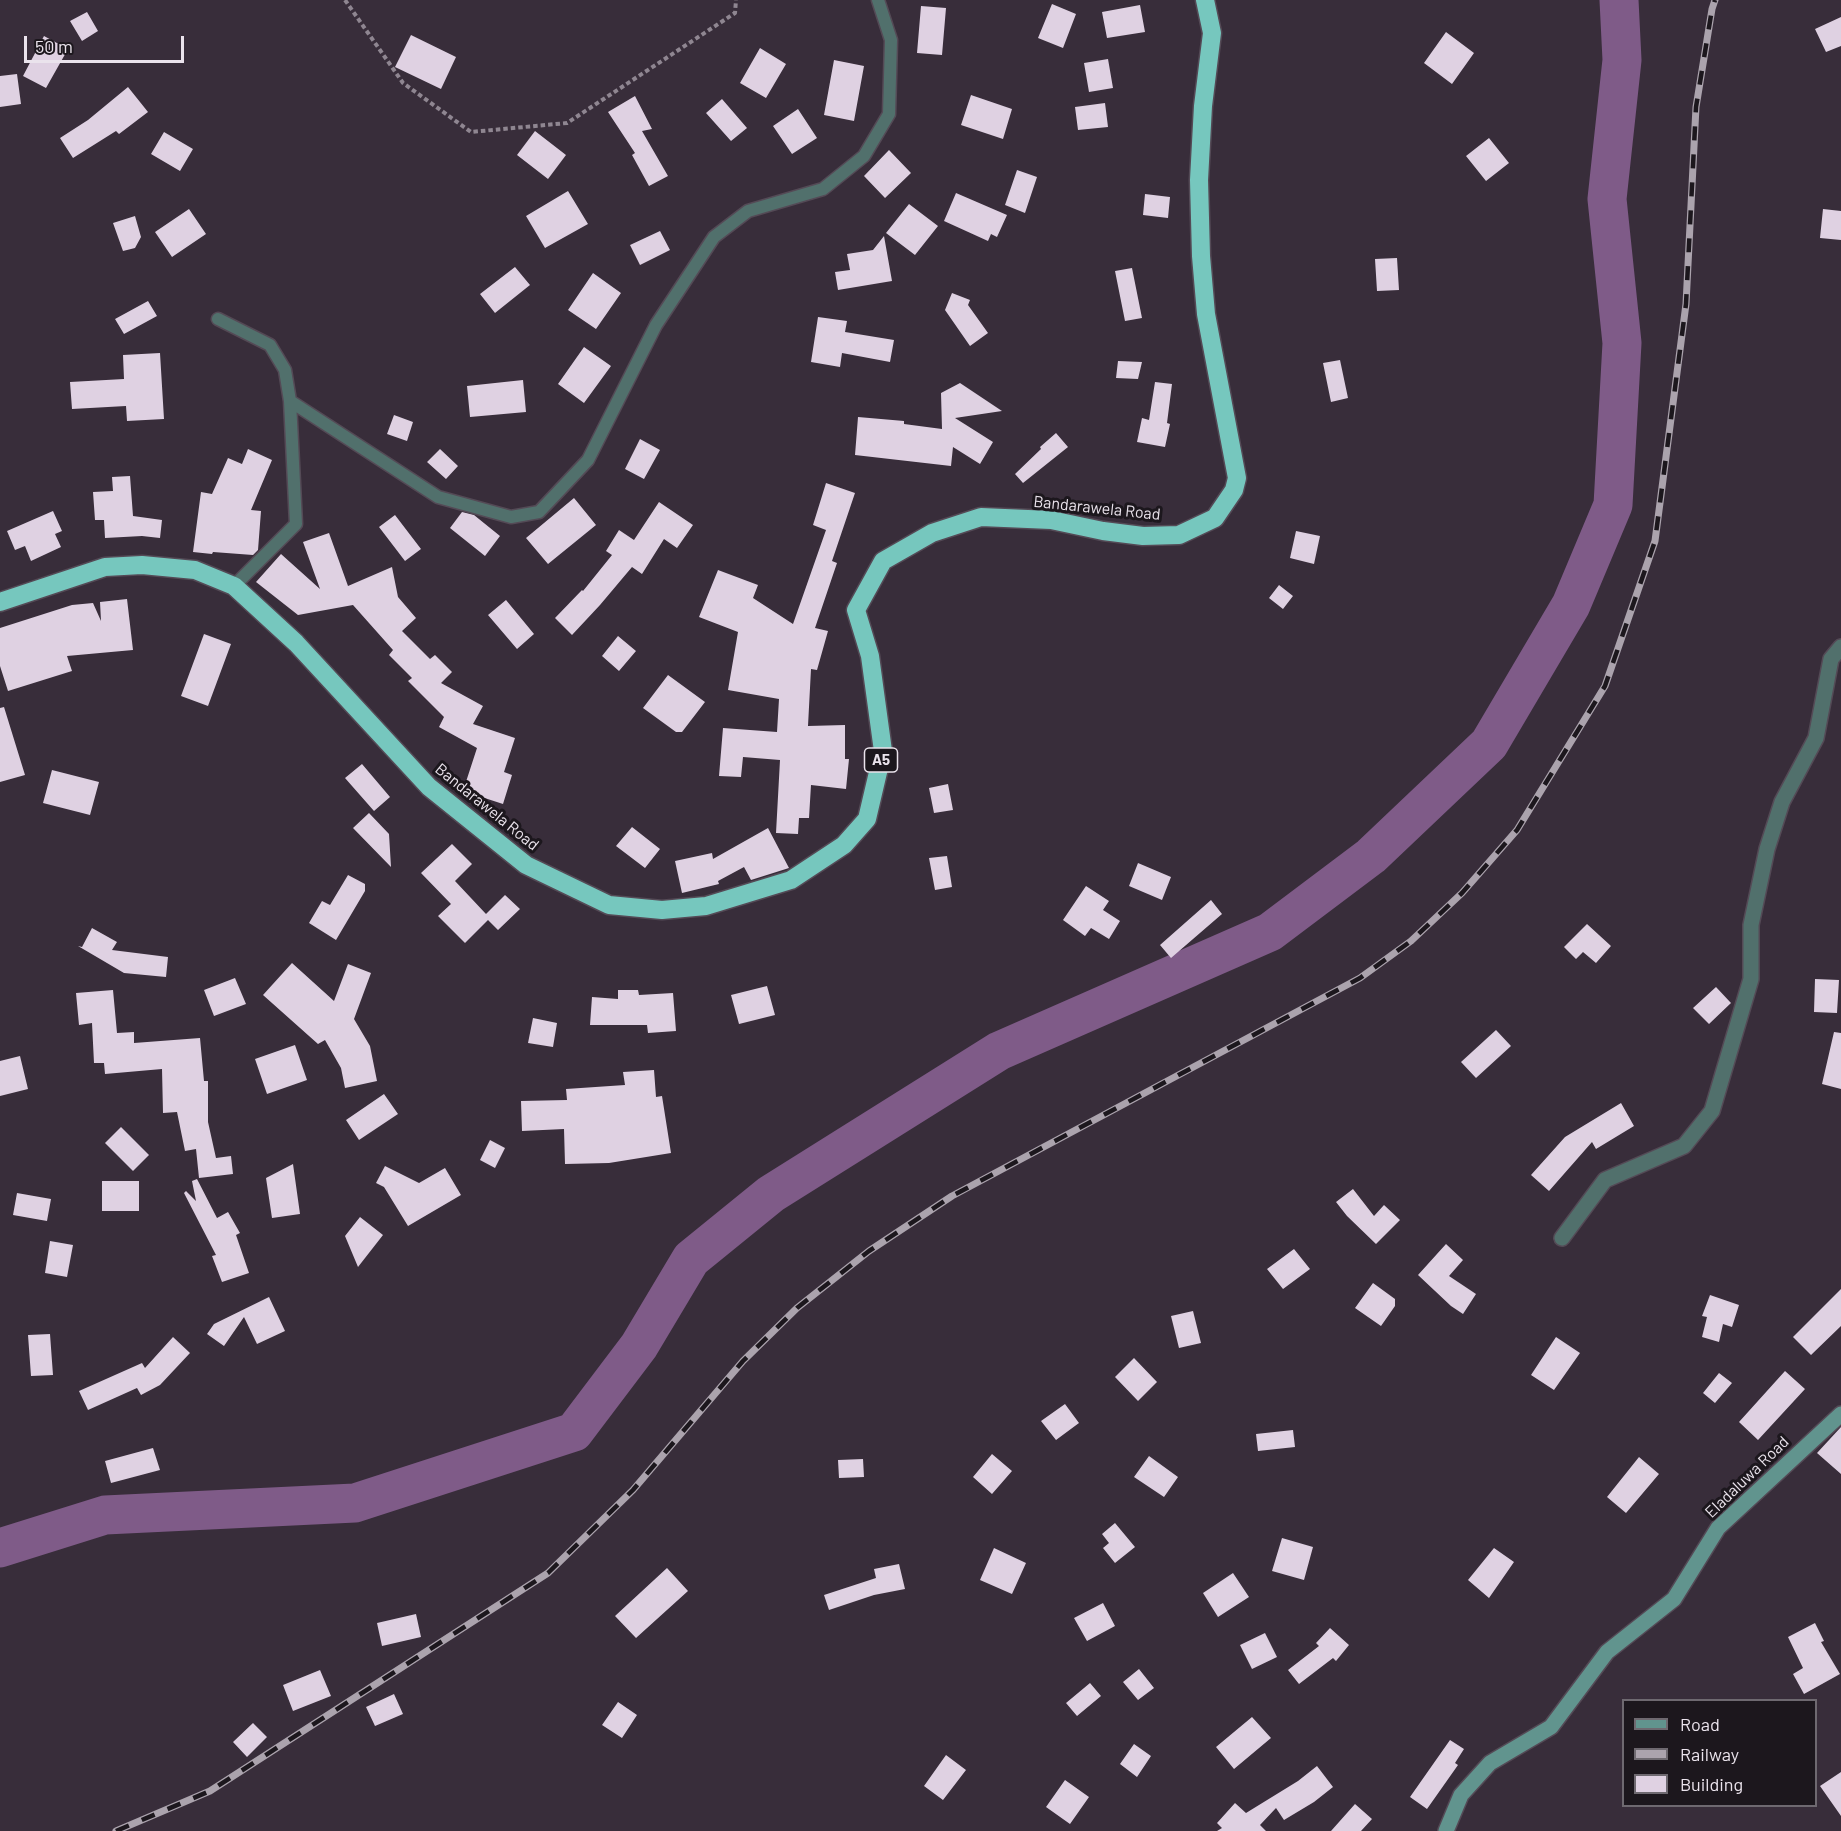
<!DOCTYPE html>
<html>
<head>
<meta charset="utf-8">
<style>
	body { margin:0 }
	#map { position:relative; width:1841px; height:1831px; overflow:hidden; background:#382d3a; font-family:Barlow,sans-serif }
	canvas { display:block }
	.legend { position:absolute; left:1622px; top:1699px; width:195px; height:108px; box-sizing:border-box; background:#1c171d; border:2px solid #6e6970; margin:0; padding:8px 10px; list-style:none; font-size:18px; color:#eae3ec }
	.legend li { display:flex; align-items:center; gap:12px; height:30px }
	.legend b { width:30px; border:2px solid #6e6970 }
	.scale { position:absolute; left:24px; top:36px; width:160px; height:27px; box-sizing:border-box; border:3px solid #eae3ec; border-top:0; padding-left:8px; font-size:18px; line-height:21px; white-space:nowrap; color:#eae3ec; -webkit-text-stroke:4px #1c171d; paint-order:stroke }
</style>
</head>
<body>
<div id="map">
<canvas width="1841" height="1831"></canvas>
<ul class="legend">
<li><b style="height:8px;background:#61948e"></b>Road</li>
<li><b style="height:8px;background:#aba3ad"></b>Railway</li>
<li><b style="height:16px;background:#dfd1e2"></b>Building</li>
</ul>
<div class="scale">50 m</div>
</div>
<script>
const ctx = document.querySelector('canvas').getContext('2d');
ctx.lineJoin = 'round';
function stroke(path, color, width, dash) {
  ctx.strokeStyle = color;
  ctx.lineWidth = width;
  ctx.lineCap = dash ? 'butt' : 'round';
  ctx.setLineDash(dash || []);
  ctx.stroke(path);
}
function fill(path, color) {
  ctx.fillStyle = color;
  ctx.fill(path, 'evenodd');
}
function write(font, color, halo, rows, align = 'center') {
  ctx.font = font + ' Barlow,sans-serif';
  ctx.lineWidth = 6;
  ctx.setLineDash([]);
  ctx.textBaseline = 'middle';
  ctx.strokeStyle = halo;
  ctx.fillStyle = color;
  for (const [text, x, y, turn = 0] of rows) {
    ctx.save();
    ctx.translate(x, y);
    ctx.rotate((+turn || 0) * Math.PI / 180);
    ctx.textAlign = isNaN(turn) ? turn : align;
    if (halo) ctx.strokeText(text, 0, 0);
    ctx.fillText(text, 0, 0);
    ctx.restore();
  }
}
stroke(new Path2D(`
	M0 1548 105 1515 355 1503 574 1432 639 1346 691 1259 771 1194 999 1051 1270 932 1371 856 1489 744 1571 605 1613 505 1622 343 1607 199 1622 60 1619 0`), '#7f5b88', 39);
fill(new Path2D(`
	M1052 4 1076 14 1063 48 1038 38Z
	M1140 5 1145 32 1107 38 1102 12Z
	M921 6 946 8 942 55 917 53Z
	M87 12 98 31 82 41 70 21Z
	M1841 17V46L1826 52 1815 29Z
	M1446 32 1474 53 1452 84 1424 63Z
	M411 35 456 57 441 89 395 67Z
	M44 36 68 49 46 88 23 76Z
	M760 48 786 64 766 98 740 83Z
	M1108 59 1113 88 1089 92 1084 63Z
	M834 60 864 66 854 121 824 115Z
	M17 74 21 104 0 107V76Z
	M128 87 148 112 119 134 116 131 73 158 60 138 88 120Z
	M971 95 1012 109 1003 139 961 125Z
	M635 96 652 129 642 131 668 176 649 186 632 155 635 153 608 112Z
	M722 99 747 128 731 141 706 113Z
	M1105 103 1108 127 1078 130 1075 107Z
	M798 109 817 138 792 154 773 126Z
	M535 131 566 155 548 179 517 155Z
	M164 132 193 149 180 171 151 154Z
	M1489 138 1509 163 1486 181 1466 156Z
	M889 150 911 173 885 198 864 176Z
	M1017 170 1037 177 1025 213 1005 205Z
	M568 191 588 224 545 248 526 216Z
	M956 193 1007 215 997 237 991 234 988 241 944 221Z
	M1145 194 1170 197 1168 218 1143 215Z
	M909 204 938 226 915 255 886 233Z
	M189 209 206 234 172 257 155 232Z
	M1823 209 1841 211V240L1820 238Z
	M135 216 141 237 135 248 123 251 113 223Z
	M660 231 670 250 640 265 630 245Z
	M884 236 892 281 838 290 835 272 850 270 847 254 873 250Z
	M1397 258 1399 290 1377 291 1375 259Z
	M515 267 530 285 495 313 480 294Z
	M1132 268 1142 318 1125 321 1115 271Z
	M593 273 621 293 596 329 568 310Z
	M952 293 970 300 968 305 988 333 970 346 945 310Z
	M148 301 157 316 124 334 115 319Z
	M818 317 847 321 845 332 894 340 890 362 842 353 840 367 811 362Z
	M584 347 611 366 584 403 558 384Z
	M160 353 164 419 127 421 126 406 72 409 70 382 124 379 123 355Z
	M1340 360 1348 398 1331 402 1323 363Z
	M1118 361 1142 362 1138 379 1116 378Z
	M523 380 526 412 470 417 467 386Z
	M1155 382 1172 384 1167 423 1170 424 1165 447 1137 442 1142 418 1149 420Z
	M960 383 1002 411 955 418 993 442 980 464 953 447 951 466 855 455 858 417 904 421V424L942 429 941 393Z
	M394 415 413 422 407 441 387 434Z
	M1056 433 1068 447 1023 483 1015 474 1041 449 1040 447Z
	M640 439 660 450 644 479 625 469Z
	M248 449 272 460 251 510 261 511 258 550 253 555 213 552 212 554 193 552 201 492 212 494 228 458 242 464Z
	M440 449 458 466 446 479 427 462Z
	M130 476 133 516 162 520 160 538 142 536 105 538 104 520H95L93 492 113 491 112 477Z
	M826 483 855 493 832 561 837 563 815 628 828 631 817 670 811 669 808 726 845 725V759H849L846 789 811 785 809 818H799L798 834 776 833 780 760 743 757 741 777 719 776 723 728 777 732 779 699 728 690 738 632 699 617 718 570 758 585 753 598 793 624 826 530 813 525Z
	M574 498 596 525 548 564 526 538Z
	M659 502 693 525 677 548 664 539 642 574 632 567 600 605 572 635 555 618 582 590 583 591 612 555 606 551 619 530 634 540Z
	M53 511 62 531 55 534 61 547 31 561 25 546 15 550 7 531Z
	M462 512 474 515 500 536 485 556 450 528Z
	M395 515 421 549 405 561 379 527Z
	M1296 531 1320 536 1314 564 1290 558Z
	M329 533 348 586 392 567 398 597 416 618 402 631 430 659 435 655 452 672 441 683 483 706 473 724 515 738 504 772 512 775 503 804 463 791 477 748 439 727 444 717 408 681 412 678 389 655 393 650 353 605 298 615 256 582 281 554 320 589 303 542Z
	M1279 585 1293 596 1283 609 1269 598Z
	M127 599 133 650 67 656 72 671 8 691 0 666V628L72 605 93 603 101 621 100 602Z
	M506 600 534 634 517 649 488 615Z
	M204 634 231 644 208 706 181 696Z
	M618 636 636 651 619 671 602 656Z
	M668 675 705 702 682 732H676L643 708Z
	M4 707 25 775 0 782V708Z
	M362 764 390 797 374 811 345 778Z
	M52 770 99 782 90 815 43 803Z
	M948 784 953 810 934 813 929 788Z
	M369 813 389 834 391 867 353 828Z
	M632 827 660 849 645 868 616 846Z
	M768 828 789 868 751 880 744 867 718 881 719 884 682 893 675 861 712 853 713 859Z
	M452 844 472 864 455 881 486 914 505 895 520 909 498 930 488 920 465 943 438 916 451 904 421 873Z
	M947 856 952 887 935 890 929 858Z
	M1138 863 1171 877 1162 900 1129 886Z
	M348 875 365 884V891L336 940 309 923 322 901 330 905Z
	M1086 886 1109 901 1103 910 1120 921 1109 939 1091 928 1085 936 1063 920Z
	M1211 900 1222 914 1171 958 1160 945Z
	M1587 924 1611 946 1596 963 1583 952 1576 959 1564 947Z
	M92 928 117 942 112 950 168 957 166 977 124 973 78 946 82 947Z
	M292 963 334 1001 348 964 371 973 354 1019 370 1046 377 1081 345 1088 341 1068 325 1040 318 1044 263 995Z
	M235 978 246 1004 214 1016 204 990Z
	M1815 979 1839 980 1837 1013 1814 1012Z
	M767 986 775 1015 739 1024 731 995Z
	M1716 987 1731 1003 1709 1024 1693 1008Z
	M113 990 117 1033 134 1032V1043L200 1038 204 1081H208V1122L216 1158 231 1156 233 1174 199 1178 196 1149 185 1151 177 1112 163 1113 162 1069 105 1074 104 1063H94L92 1023 79 1025 76 993Z
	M618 990H638L639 995 673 993 676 1031 648 1033 647 1025H590L592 997 618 999Z
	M533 1018 557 1023 553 1047 528 1043Z
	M1496 1030 1511 1046 1476 1078 1461 1062Z
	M1834 1032 1841 1033V1089L1822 1084Z
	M295 1045 307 1080 267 1094 255 1059Z
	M20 1056 28 1089 0 1096V1061Z
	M654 1070 656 1097 662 1096 671 1153 609 1163 565 1164 564 1129 522 1131 521 1101 567 1100 566 1089 625 1085 623 1072Z
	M384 1094 398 1114 359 1140 346 1120Z
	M1621 1103 1634 1126 1596 1149 1592 1142 1549 1191 1531 1175 1565 1137Z
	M121 1127 149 1155 133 1171 105 1143Z
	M490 1140 505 1148 495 1168 480 1160Z
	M293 1164 300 1214 272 1218 266 1178Z
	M385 1166 419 1183 445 1168 461 1195 408 1226 384 1187 376 1183Z
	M197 1179 217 1218 228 1212 240 1233 236 1235 249 1273 222 1282 212 1256 216 1255 184 1193 186 1191 196 1201 192 1181Z
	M102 1181H139V1211H102Z
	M1353 1189 1374 1216 1384 1205 1400 1220 1376 1244 1347 1216 1336 1202Z
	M17 1193 51 1199 47 1221 13 1215Z
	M360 1217 383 1235 358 1267 345 1236Z
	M50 1241 73 1245 67 1277 45 1273Z
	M1446 1244 1463 1260 1449 1276 1476 1294 1463 1314 1451 1306 1418 1275Z
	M1294 1249 1310 1269 1283 1289 1267 1269Z
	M1373 1283 1395 1299V1306L1381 1326 1355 1308Z
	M1841 1289V1326L1811 1355 1793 1337Z
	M1710 1295 1739 1305 1732 1327 1723 1324 1719 1342 1702 1337 1707 1317 1702 1316Z
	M269 1297 285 1331 257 1344 244 1317 224 1346 207 1334 214 1324Z
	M1193 1311 1201 1343 1179 1348 1171 1316Z
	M50 1334 53 1375 31 1376 28 1335Z
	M173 1337 190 1353 160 1385 141 1395 137 1388 88 1410 79 1391 142 1363 145 1368Z
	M1556 1337 1580 1353 1554 1390 1531 1375Z
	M1134 1358 1157 1382 1138 1401 1115 1377Z
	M1785 1371 1805 1389 1758 1440 1739 1422Z
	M1719 1373 1732 1383 1715 1403 1703 1393Z
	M1065 1404 1079 1423 1056 1440 1041 1421Z
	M1841 1427V1474L1817 1453Z
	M1293 1430 1295 1447 1258 1451 1256 1434Z
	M153 1448 160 1470 111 1483 105 1461Z
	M992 1454 1012 1471 992 1494 973 1477Z
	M1149 1456 1178 1477 1164 1497 1134 1477Z
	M1639 1457 1659 1474 1626 1513 1607 1497Z
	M863 1459 864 1477 839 1478 838 1460Z
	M1115 1523 1135 1547 1115 1563 1103 1548 1109 1543 1102 1534Z
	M1282 1538 1313 1547 1304 1580 1272 1571Z
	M994 1548 1026 1563 1012 1594 980 1580Z
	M1494 1548 1514 1562 1489 1598 1468 1580Z
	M899 1564 905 1589 874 1595 829 1610 824 1595 876 1578 874 1569Z
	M667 1568 688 1591 636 1638 615 1616Z
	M1233 1573 1249 1597 1218 1617 1203 1593Z
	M1103 1603 1115 1626 1087 1641 1074 1618Z
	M416 1614 421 1637 382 1646 377 1623Z
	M1815 1623 1824 1641 1821 1642 1840 1674 1804 1694 1793 1674 1803 1668 1788 1637Z
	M1330 1628 1349 1645 1336 1661 1333 1658 1299 1684 1288 1670 1319 1646 1316 1643Z
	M1265 1633 1277 1657 1252 1669 1240 1645Z
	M1139 1669 1154 1688 1138 1700 1123 1682Z
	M320 1670 331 1696 293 1711 283 1685Z
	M1090 1683 1101 1696 1077 1716 1066 1703Z
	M394 1694 403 1714 375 1726 366 1707Z
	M618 1702 637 1715 622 1738 602 1725Z
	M1252 1717 1271 1738 1234 1769 1216 1747Z
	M253 1723 267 1737 247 1757 233 1742Z
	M1450 1740 1464 1749 1455 1763 1458 1765 1427 1809 1410 1797Z
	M1134 1744 1151 1756 1137 1777 1120 1764Z
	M946 1755 966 1770 943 1800 924 1786Z
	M1317 1766 1333 1787 1314 1802 1284 1820 1276 1808 1260 1825 1266 1831H1217L1222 1828 1217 1823 1235 1803 1246 1813 1298 1781Z
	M1841 1772V1816L1820 1786Z
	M1065 1780 1089 1797 1070 1824 1046 1807Z
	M1355 1804 1372 1819 1361 1831H1331Z`), '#dfd1e2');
const lane = new Path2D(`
	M218 319 270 345 285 370 290 401 296 524 234 586
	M290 401 438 497 511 517 539 512 588 460 656 325 714 237 748 211 823 189 864 156 889 114 891 40 878 0`);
const street = new Path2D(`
	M1562 1238 1605 1180 1684 1146 1712 1111 1751 979V925L1767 849 1782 802 1816 738 1831 659 1841 647`);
const secondary = new Path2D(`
	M1446 1831 1461 1795 1490 1763 1551 1727 1607 1652 1674 1599 1718 1528 1841 1414`);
const highway = new Path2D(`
	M0 602 105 567 142 565 195 570 234 586 296 643 429 787 526 865 609 905 662 910 706 906 791 880 844 845 867 819 883 751 870 656 856 610 883 561 932 533 981 517 1051 520 1103 531 1143 536 1179 535 1215 518 1234 490 1237 478 1206 314 1201 256 1199 180 1203 106 1212 33 1205 0`);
stroke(lane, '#544a56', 15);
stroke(street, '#544a56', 18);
stroke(secondary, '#544a56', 18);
stroke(highway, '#544a56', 21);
stroke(new Path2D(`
	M345 0 403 83 471 132 567 123 735 13 736 0`), '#8f8691', 4, [4.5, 3]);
stroke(lane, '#51706c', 12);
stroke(street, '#51706c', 15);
stroke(secondary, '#61948e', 15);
stroke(highway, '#76c7be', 18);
const rail = new Path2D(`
	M116 1831 210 1791 548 1573 633 1490 743 1361 797 1308 869 1251 952 1196 1360 978 1411 941 1462 893 1517 830 1605 686 1655 541 1686 304 1696 107 1712 9 1715 0`);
stroke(rail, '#aba3ad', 7);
stroke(rail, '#1c171d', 4.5, [14]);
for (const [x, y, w] of [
	[881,760,33]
]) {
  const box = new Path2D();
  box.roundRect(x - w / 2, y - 12, w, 24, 4.5);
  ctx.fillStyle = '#1c171d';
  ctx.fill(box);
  stroke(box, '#eae3ec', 1.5);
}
write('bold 15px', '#eae3ec', null, [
	["A5",881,760]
]);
write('16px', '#eae3ec', '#1c171d', [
	["Bandarawela Road",1097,508,6],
	["Bandarawela Road",487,807,39],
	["Eladaluwa Road",1747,1477,-44]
]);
</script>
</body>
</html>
